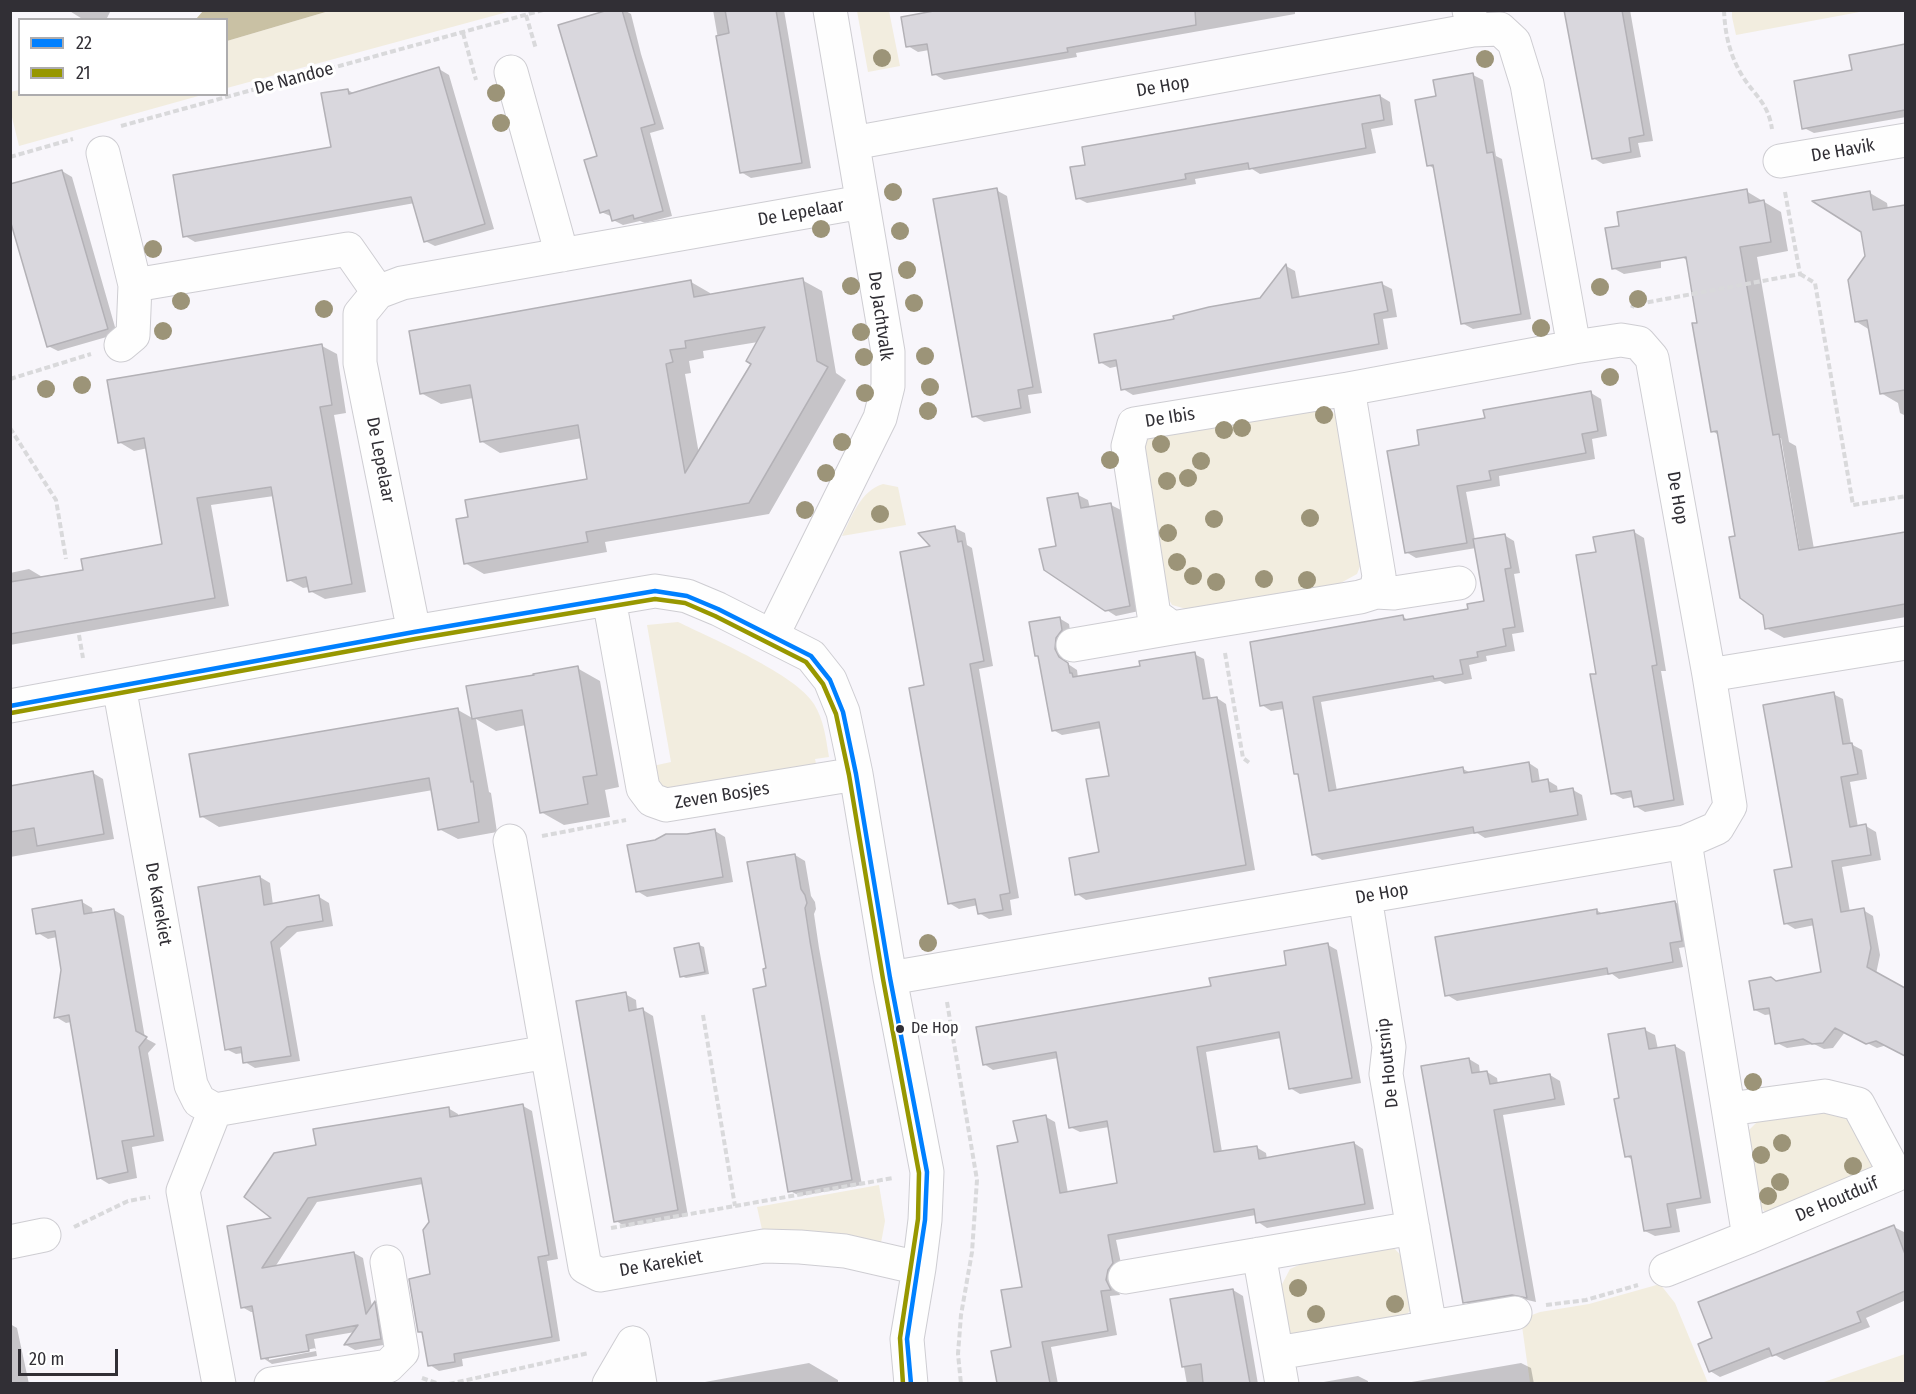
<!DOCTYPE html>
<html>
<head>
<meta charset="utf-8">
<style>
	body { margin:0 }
	#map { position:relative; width:1916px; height:1394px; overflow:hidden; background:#f8f6fb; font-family:"Fira Sans Condensed",sans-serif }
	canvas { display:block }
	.frame { position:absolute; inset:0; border:12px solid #312f35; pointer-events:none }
	.legend { position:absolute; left:18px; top:18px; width:210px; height:78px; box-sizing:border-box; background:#fff; border:2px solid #adacae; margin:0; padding:8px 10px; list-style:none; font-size:18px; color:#312f35 }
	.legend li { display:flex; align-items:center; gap:12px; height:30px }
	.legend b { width:30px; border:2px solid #adacae }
	.scale { position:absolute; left:18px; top:1349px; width:100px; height:27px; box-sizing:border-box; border:3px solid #312f35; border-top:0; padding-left:8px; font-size:18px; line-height:21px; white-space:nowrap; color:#312f35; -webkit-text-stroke:4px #fff; paint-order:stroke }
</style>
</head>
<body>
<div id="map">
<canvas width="1916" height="1394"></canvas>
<div class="frame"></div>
<ul class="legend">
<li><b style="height:8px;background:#0080ff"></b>22</li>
<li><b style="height:8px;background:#979700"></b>21</li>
</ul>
<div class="scale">20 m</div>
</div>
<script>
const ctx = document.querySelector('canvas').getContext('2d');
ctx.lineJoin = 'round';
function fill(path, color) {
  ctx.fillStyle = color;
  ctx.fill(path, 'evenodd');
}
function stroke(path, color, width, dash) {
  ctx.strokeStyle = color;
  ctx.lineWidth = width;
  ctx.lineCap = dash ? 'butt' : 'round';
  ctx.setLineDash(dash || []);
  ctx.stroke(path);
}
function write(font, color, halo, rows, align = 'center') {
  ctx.font = font + ' "Fira Sans Condensed",sans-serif';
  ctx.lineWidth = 6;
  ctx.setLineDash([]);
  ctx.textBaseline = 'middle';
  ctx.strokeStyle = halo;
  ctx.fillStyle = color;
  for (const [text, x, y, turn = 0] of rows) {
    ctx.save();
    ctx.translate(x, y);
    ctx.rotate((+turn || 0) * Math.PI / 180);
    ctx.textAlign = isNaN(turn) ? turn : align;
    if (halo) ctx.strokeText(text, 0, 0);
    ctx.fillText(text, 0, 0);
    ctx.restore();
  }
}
fill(new Path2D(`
	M329 11H511L227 88V41Z
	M857 11H889L900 66 868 72Z
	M1732 11V10L1865 11 1736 35 1732 17Z
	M19 90 20 94 202 95 19 146 11 113 10 92Z
	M1327 408 1340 418 1363 559 1357 574 1337 585 1190 610 1172 605 1162 587 1143 454 1146 440 1160 428Z
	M883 484 898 487 906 525 842 536C852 517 860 491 883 484Z
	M678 622C711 638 797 675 814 704 824 720 826 739 829 757L815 759 817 768 677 793 653 784 648 767 671 762 647 625Z
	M1849 1110 1877 1159 1869 1177 1766 1214 1753 1194 1744 1135 1764 1115Z
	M879 1185 885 1221 881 1243 763 1234 757 1207Z
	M1393 1247 1411 1266 1417 1303 1400 1322 1390 1323 1380 1318 1324 1328 1319 1335 1294 1338 1290 1333 1283 1313 1279 1290 1290 1269 1308 1261Z
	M1660 1284 1675 1303 1708 1383H1530L1521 1319 1540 1312 1589 1304Z
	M1905 1354V1383H1821Z`), '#f2eddf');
fill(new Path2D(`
	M203 11V10L329 11 227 41 226 20 196 19Z`), '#c9c1a4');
fill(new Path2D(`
	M68 10H111L106 20H84Z
	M614 10H624L631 14 641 54 664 129 650 133 672 216 645 223 640 221 623 225 613 220V217L601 212 598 157Z
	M713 10H784L811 168 751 178 741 172Z
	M947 10H1295V14L1076 53 1077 57 944 80 934 74 929 50 918 52 908 46Z
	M1566 10H1630L1653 141 1638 143 1641 157 1603 164 1593 158Z
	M1906 46V117L1814 133 1804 128 1854 72 1851 56Z
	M439 69 449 75 494 229 435 246 425 241 415 203 195 242 185 236 333 148 348 90 355 94Z
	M1473 75 1483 80 1496 156 1502 159 1531 319 1473 329 1462 323 1435 169 1428 165 1438 97Z
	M1380 96 1390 102 1393 125 1371 129 1376 153 1260 174 1252 169 1195 179 1196 184 1087 203 1077 198Z
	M62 171 72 177 117 334 58 351 48 346Z
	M996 190 1007 196 1042 393 1028 395 1031 413 984 422 974 416Z
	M1746 191 1781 212 1788 251 1757 257 1789 442 1796 446 1814 549 1906 533V617L1784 638 1766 628 1764 615 1737 537 1719 435 1712 431 1699 324 1688 261 1682 257ZM1778 438H1781L1801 557 1799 558Z
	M1870 193 1887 203 1888 209 1906 207V416L1900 413 1898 403 1881 393 1870 330 1857 322 1866 256Z
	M1661 213V268L1624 274 1613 268 1620 227Z
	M1286 266 1295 271 1300 298 1382 284 1392 289 1397 317 1383 319 1388 349 1133 395 1123 389 1119 366 1110 368 1100 362 1176 321 1261 299Z
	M802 280 822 291 836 373 846 380 769 514 605 542 607 552 484 574 465 563 589 480 582 438 500 453 481 441 473 398 441 404 421 393 691 282 710 293 711 296ZM758 342 753 364 699 454 685 374 691 373 689 361 704 358 703 351Z
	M322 346 337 354 346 413 334 415 366 592 325 599 310 591 309 587 303 588 289 580 274 496 211 505 229 606 10 645V573L29 569 44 578 85 571 164 546 148 448 134 451 119 442Z
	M1591 393 1601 399 1607 436 1592 439 1595 459 1499 476 1500 486 1466 492 1475 540 1504 535 1514 541 1520 573 1514 574 1524 632 1512 634 1515 651 1486 656 1487 661 1469 665 1472 679 1445 684 1440 681 1321 702 1337 791 1463 769 1471 773 1529 763 1538 769 1540 782 1547 780 1557 786 1558 792 1573 790 1582 795 1587 820 1485 838 1477 833 1322 860 1313 854 1299 775 1296 773 1284 709 1271 711 1262 705 1403 617 1410 621 1470 610 1486 602 1476 548 1416 558 1406 552 1421 446 1486 419Z
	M1078 495 1088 500 1090 508 1111 505 1121 510 1139 611 1116 616 1105 609 1057 547Z
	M955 528 965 533 967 545 972 548 993 666 979 669 1019 898 1010 900 1012 915 989 919 979 913 978 905 959 909 949 903 926 687 933 547Z
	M1634 532 1644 538 1666 671H1661L1684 805 1645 812 1635 806 1633 797 1623 799 1612 793 1598 553Z
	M1059 618 1069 624 1071 636 1064 655 1068 664 1077 670 1078 678 1141 667 1194 654 1204 659 1211 699 1217 698 1226 704 1255 870 1086 900 1077 894 1101 854 1110 777 1102 728 1062 735 1053 730 1040 658 1036 655Z
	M577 668 600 681 619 787 605 790 610 817 564 825 541 812 526 725 496 731 476 719 489 792 491 793 497 832 458 839 439 829 433 790 219 827 201 816 458 710 474 719 468 687Z
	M1833 694 1843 699 1851 744 1862 750 1867 779 1850 782 1858 827 1866 826 1876 832 1881 860 1842 867 1850 912 1863 910 1873 916 1880 955 1876 974 1906 990V1057L1904 1054 1887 1045 1877 1048 1845 1032 1833 1048 1824 1049 1814 1044 1787 1048 1777 1043 1772 1014 1765 1015 1755 1010 1776 982 1823 974 1815 925 1795 929 1785 923 1793 868Z
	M93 773 103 779 114 839 10 857V787Z
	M715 831 725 837 733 882 647 897 637 891 687 836Z
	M795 855 805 861 811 896 815 902 816 909 814 914 819 948 862 1185 800 1196 790 1191 768 987V970Z
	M260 877 270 883 273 905 319 897 329 903 333 926 297 932 280 948 300 1061 255 1068 245 1062 243 1053 236 1054 226 1049Z
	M82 902 92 908 93 914 114 910 124 916 145 1038 156 1044 148 1053 164 1141 132 1147 137 1178 109 1184 99 1178 71 1022 66 1023 56 1017 62 970 57 937 48 939 38 933Z
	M1675 902 1685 908 1691 946 1679 948 1683 967 1619 979 1612 974 1457 1001 1447 995 1596 910 1603 914Z
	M699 945 704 947 709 974 686 978 681 976Z
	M1328 945 1337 950 1361 1083 1300 1094 1290 1088 1281 1038 1206 1052 1222 1152 1256 1147 1266 1153 1267 1159 1354 1143 1363 1149 1374 1209 1267 1228 1258 1222 1256 1215 1116 1240 1122 1268 1116 1286 1120 1295 1110 1296 1117 1335 1051 1347 1058 1384H999L993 1352 1013 1348 1024 1288 1020 1143 1046 1117 1055 1122 1068 1193 1119 1184 1109 1127 1080 1132 1070 1127 1058 1058 993 1070 984 1064 1212 987 1287 966Z
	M625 994 636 1000 637 1011 643 1010 653 1016 688 1216 626 1227 616 1221Z
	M1645 1030 1655 1035 1658 1049 1675 1046 1685 1052 1711 1203 1676 1209 1680 1232 1655 1236 1645 1231 1633 1160 1626 1156 1621 1099Z
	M1469 1059 1479 1065 1480 1073 1487 1072 1497 1078 1498 1084 1550 1075 1560 1081 1565 1105 1503 1115 1536 1302 1523 1299 1475 1308 1465 1302Z
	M523 1106 532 1111 558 1259 547 1261 560 1341 462 1359 463 1366 439 1371 430 1365 424 1334 419 1331 432 1275 430 1222 423 1184 317 1202 275 1267 354 1253 363 1258 372 1307 375 1303 383 1308 389 1344 355 1350 346 1345 355 1332 314 1339 317 1356 272 1364 263 1358 255 1312H251L242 1307 275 1219 318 1147 448 1108 458 1114V1117ZM316 1348V1351L269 1360V1357Z
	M1894 1227 1904 1232 1906 1236V1300L1866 1318 1870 1327 1784 1360 1775 1355 1720 1377 1710 1371 1714 1339Z
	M1233 1290 1243 1296 1258 1384H1187L1172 1300Z
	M10 1324 17 1328 29 1384H10Z
	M809 1363 838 1380V1384H694Z
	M1521 1363 1531 1368 1534 1384H1400Z
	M1358 1376 1368 1381V1384H1312Z`), '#0003');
const building = new Path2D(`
	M608 10H622L655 124 641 128 663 211 634 219 633 215 612 221 609 210 600 213 584 160 597 156 558 25Z
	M725 10H776L802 163 740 173 716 36 729 33Z
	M939 10H1195L1196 25 1067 48 1068 52 932 75 927 44 906 47 901 17Z
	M1564 10H1622L1644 135 1629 138 1631 152 1592 159Z
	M1905 44V110L1802 129 1794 81 1852 70 1849 55Z
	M439 67 485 224 424 242 411 197 183 237 173 175 331 147 321 93 348 89 349 94Z
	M1473 73 1487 153 1493 152 1521 314 1461 324 1433 165 1427 166 1415 100 1436 96 1433 80Z
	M1380 95 1384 120 1362 124 1366 148 1249 169 1248 163 1185 174 1186 179 1076 199 1070 167 1085 165 1082 147Z
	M62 170 108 329 47 347 10 220V184Z
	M997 188 1033 387 1018 390 1021 408 972 417 933 199Z
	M1747 189 1749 203 1764 200 1771 242 1740 247 1773 435 1779 434 1799 550 1905 532V604L1765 629 1763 615 1740 598 1729 537 1735 536 1717 431 1711 432 1692 323H1697L1686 257 1612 269 1605 228 1619 226 1617 212Z
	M1870 191 1873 210 1905 205V390L1880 394 1867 320 1855 322 1848 280 1865 256 1861 232 1812 201Z
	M1286 264 1292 298 1382 282 1388 311 1374 314 1379 344 1121 390 1116 360 1099 363 1094 334 1174 319 1173 316 1209 307 1260 298Z
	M803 278 817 361 828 367 749 503 586 532 588 542 464 564 456 519 468 517 465 500 587 479 578 425 480 442 470 385 420 394 409 331 691 280 694 297ZM765 327 746 361 751 364 685 473 666 364 673 362 670 350 686 348 685 341Z
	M322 344 332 405 320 407 352 584 309 592 306 577 287 581 271 487 197 498 215 598 10 634V582L83 570 81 559 162 544 144 438 118 443 107 380Z
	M1591 391 1598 431 1582 434 1586 453 1489 471 1491 480 1457 486 1467 543 1405 553 1387 451 1419 445 1417 430 1485 418 1483 410Z
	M1078 493 1081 508 1111 503 1130 606 1105 611 1044 570 1039 549 1056 546 1047 498Z
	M955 526 958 542 962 541 984 661 970 664 1010 893 1000 895 1003 910 978 914 975 899 948 904 909 688 924 685 900 552 930 546 918 533Z
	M1634 530 1657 665 1652 666 1674 800 1634 807 1631 791 1611 794 1590 674H1596L1576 555 1596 552 1593 537Z
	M1505 534 1511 568 1505 569 1515 627 1503 629 1506 646 1477 652 1478 657 1460 660 1463 674 1434 679 1433 676 1313 697 1329 791 1463 767 1464 773 1529 762 1532 782 1548 779 1550 792 1573 788 1578 815 1474 833 1473 827 1312 855 1298 774H1294L1282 702 1260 706 1250 642 1403 615 1404 620 1468 609 1467 604 1484 601 1473 539Z
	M1060 617 1062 630 1056 638 1055 649 1059 657 1068 663 1070 673H1072L1073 677 1140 666 1139 661 1195 652 1203 699 1217 697 1246 865 1075 895 1069 858 1099 852 1086 779 1109 776 1099 722 1052 731 1038 656H1035L1029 622Z
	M578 666 597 775 583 777 588 804 540 813 522 710 472 719 466 686 534 675 533 674Z
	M1834 692 1843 744 1852 743 1858 774 1841 777 1850 827 1866 824 1871 855 1832 861 1841 912 1864 908 1871 948 1867 967 1905 988V1056L1876 1041 1866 1044 1835 1028 1823 1043 1812 1044 1803 1039 1775 1044 1769 1008 1754 1010 1749 981 1771 977 1776 981 1821 972 1812 919 1784 924 1774 870 1792 867 1763 705Z
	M458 708 471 782 473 781 479 822 438 830 429 778 200 817 189 754Z
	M93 771 104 834 37 846 34 828 10 832V786Z
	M715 829 723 877 636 892 627 845 655 840 666 834H687Z
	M795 854 801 889 805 895 807 903 805 908 810 941 852 1180 788 1192 753 989 766 986 763 969 766 968 747 862Z
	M260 876 264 905 319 895 323 921 287 927 271 942 291 1056 243 1063 241 1047 225 1050 198 887Z
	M82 900 84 914 114 909 136 1031 147 1037 139 1047 154 1136 122 1141 128 1172 97 1179 69 1015 54 1018 61 970 55 931 36 934 32 909Z
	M1675 901 1682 941 1670 943 1673 962 1608 974 1607 968 1596 970 1445 996 1435 937 1597 909V914Z
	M699 943 705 972 680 977 674 948Z
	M1328 943 1352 1078 1289 1089 1279 1032 1197 1047 1214 1152 1257 1146 1259 1159 1354 1142 1365 1204 1256 1223 1254 1209 1108 1235 1113 1263 1108 1270 1106 1280 1111 1290 1101 1291 1108 1331 1042 1342 1050 1383H997L991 1351 1011 1347 1001 1290 1022 1287 997 1146 1018 1142 1013 1121 1046 1115 1060 1193 1117 1183 1107 1121 1069 1128 1056 1052 983 1065 976 1027 1211 986 1209 978 1286 965 1284 951Z
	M626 992 629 1011 643 1008 678 1210 614 1222 576 1001Z
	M1645 1028 1649 1049 1675 1045 1701 1198 1667 1204 1671 1227 1644 1231 1631 1156 1625 1157 1614 1099 1619 1098 1608 1034Z
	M1469 1058 1472 1073 1487 1071 1490 1084 1550 1074 1555 1099 1494 1110 1527 1298 1512 1295 1463 1303 1421 1066Z
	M523 1104 549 1255 538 1257 552 1337 454 1354 455 1362 428 1366 422 1332H418L409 1279 430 1274 423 1230 429 1222 421 1178 308 1198 262 1268 354 1252 366 1314 375 1301 381 1339 344 1345 358 1325 306 1335 309 1351 261 1359 252 1306 241 1308 227 1226 271 1218 244 1197 274 1153 316 1145 313 1129 449 1107 450 1117Z
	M1894 1225 1905 1254V1291L1857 1312 1861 1322 1772 1356 1769 1348 1709 1372 1698 1344 1712 1338 1698 1302Z
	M1233 1289 1250 1383H1203L1201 1364 1182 1367 1170 1299Z`);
fill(building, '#d9d7dd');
stroke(building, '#b3b1b6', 1.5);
const minor = new Path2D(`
	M511 72 562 255
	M853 143 1473 30
	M103 153 135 285 133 335 121 345
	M1780 161 1906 140
	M135 285 348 249 378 292
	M1348 389 1379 576 1376 592 1360 597 1172 628 1154 615 1128 446 1134 424 1348 389 1574 347
	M1376 592 1394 593 1459 583
	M609 599 643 788 652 800 666 805 856 774
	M414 632 360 363V314L378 292 402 283 862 202
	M772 636 880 418 888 386V352L830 10
	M1073 645 1172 628
	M1709 675 1906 643
	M119 686 191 1085 199 1101 215 1110 547 1052 585 1267 600 1275 764 1246 800 1247 845 1251 919 1268
	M10 706 414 632 655 591 687 596 718 609 811 656 830 680 843 712 856 774 890 978 927 1172 925 1220 919 1268 907 1339 911 1384
	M510 841 547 1052
	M1685 842 1749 1237
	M1365 897 1389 1047 1386 1074 1430 1327
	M890 978 1685 842 1717 828 1730 806 1709 675 1652 358 1639 343 1621 340 1574 347 1527 84 1514 42 1500 29 1473 30 1469 10
	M215 1110 183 1191 219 1384
	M10 1242 44 1235
	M1259 1254 1282 1384
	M1666 1270 1749 1237 1896 1175 1858 1104 1825 1096 1729 1109
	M1125 1277 1413 1228
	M633 1343 640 1384
	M1277 1353 1515 1313
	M271 1384 388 1366 402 1352 387 1262
	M609 1384 633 1343`);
stroke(minor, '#cecdd2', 35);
stroke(new Path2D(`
	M1724 10C1725 35 1730 56 1743 77 1756 97 1768 103 1772 129
	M526 15 536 49
	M463 33 476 80
	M121 126 543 10
	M10 157 73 139
	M1785 192 1800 274
	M1800 274 1815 283 1853 505 1906 496
	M1632 308 1633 305 1800 274
	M10 379 91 354
	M10 428 56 500 66 559
	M79 635 83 658
	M1225 653 1243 758 1251 764
	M542 836 626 820
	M947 1002 977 1180 972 1252 961 1315 958 1354 961 1384
	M703 1015 735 1206
	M74 1227 128 1201 150 1197
	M611 1228 893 1178
	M1546 1305 1586 1300 1638 1285
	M422 1378 439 1384
	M449 1384 589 1353`), '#d9d9db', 4, [6, 3]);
stroke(minor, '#fefefe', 33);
stroke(new Path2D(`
	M10 706 414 632 655 591 687 596 718 609 811 656 830 680 843 712 856 774 890 978 927 1172 925 1220 907 1339 911 1384`), '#0080ff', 4.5);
stroke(new Path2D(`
	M11 713 415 639 655 599 685 603 715 616 806 662 823 684 836 714 849 775 883 979 919 1173 918 1219 900 1338 903 1384`), '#979700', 4.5);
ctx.fillStyle = '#9c9478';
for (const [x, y] of [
	[882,58],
	[1485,59],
	[496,93],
	[501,123],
	[893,192],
	[821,229],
	[900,231],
	[153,249],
	[907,270],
	[851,286],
	[1600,287],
	[1638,299],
	[181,301],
	[914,303],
	[324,309],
	[1541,328],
	[163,331],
	[861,332],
	[925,356],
	[864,357],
	[1610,377],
	[82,385],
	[930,387],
	[46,389],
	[865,393],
	[928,411],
	[1324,415],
	[1242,428],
	[1224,430],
	[842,442],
	[1161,444],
	[1110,460],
	[1201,461],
	[826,473],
	[1188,478],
	[1167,481],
	[805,510],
	[880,514],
	[1310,518],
	[1214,519],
	[1168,533],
	[1177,562],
	[1193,576],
	[1264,579],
	[1307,580],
	[1216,582],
	[928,943],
	[1753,1082],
	[1782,1143],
	[1761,1155],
	[1853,1166],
	[1780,1182],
	[1768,1196],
	[1298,1288],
	[1395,1304],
	[1316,1314]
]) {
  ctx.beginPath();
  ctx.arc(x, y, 9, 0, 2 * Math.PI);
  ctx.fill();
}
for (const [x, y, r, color] of [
	[900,1029,5,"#312f35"]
]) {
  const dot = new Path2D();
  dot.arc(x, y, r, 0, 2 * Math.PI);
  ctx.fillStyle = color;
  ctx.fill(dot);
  stroke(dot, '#fff', 2);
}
write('16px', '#312f35', '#fff', [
	["De Hop",911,1029]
], 'left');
write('18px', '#312f35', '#fff', [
	["De Nandoe",294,79,-15],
	["De Hop",1163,87,-10],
	["De Havik",1843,151,-10],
	["De Lepelaar",801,213,-10],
	["De Jachtvalk",880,316,82],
	["De Ibis",1170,418,-9],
	["De Lepelaar",380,460,79],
	["De Hop",1677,498,80],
	["Zeven Bosjes",722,796,-9],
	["De Hop",1382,894,-10],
	["De Karekiet",158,904,80],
	["De Houtsnip",1388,1063,-96],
	["De Houtduif",1837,1200,-23],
	["De Karekiet",661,1264,-10]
]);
</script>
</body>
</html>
